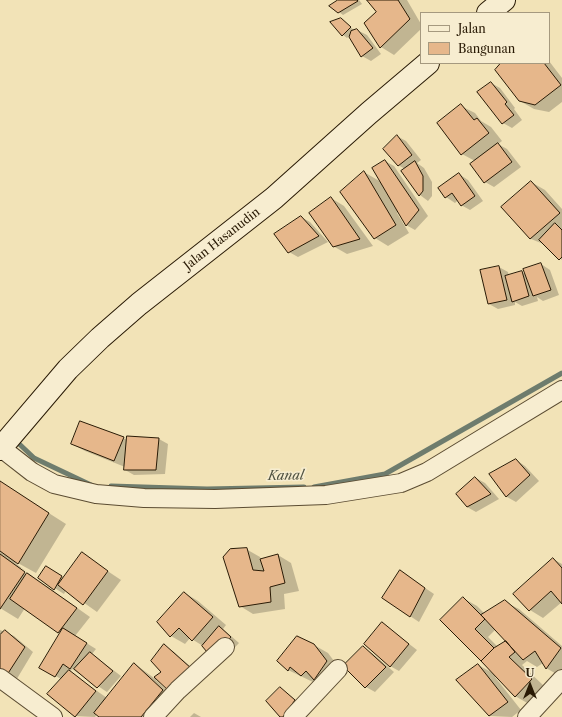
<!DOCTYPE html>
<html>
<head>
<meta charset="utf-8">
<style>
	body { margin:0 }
	#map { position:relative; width:562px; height:717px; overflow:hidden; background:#f2e3b7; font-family:"Libre Caslon Text",serif }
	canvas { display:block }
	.legend { position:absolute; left:420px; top:12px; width:130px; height:52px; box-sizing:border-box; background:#f7edd0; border:1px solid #a5997f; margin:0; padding:5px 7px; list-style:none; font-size:12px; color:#291a05 }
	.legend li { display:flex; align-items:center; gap:8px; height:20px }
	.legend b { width:20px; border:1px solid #a5997f }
	.north { position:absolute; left:510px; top:665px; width:40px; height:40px; -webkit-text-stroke:3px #f7edd0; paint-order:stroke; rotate:0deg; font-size:11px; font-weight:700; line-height:16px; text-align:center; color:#291a05 }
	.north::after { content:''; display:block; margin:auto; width:14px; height:18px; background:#291a05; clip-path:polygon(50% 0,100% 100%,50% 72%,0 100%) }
</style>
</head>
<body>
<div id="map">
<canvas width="562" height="717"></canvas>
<ul class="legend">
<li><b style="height:5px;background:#f7edd0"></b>Jalan</li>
<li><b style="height:11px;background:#e6b78b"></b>Bangunan</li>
</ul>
<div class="north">U</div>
</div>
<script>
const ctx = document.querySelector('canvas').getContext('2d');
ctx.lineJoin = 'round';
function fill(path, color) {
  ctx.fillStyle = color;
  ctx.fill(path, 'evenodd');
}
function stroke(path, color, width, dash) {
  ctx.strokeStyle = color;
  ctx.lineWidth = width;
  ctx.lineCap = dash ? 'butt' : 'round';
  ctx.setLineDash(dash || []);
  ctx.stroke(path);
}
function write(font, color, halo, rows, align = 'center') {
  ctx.font = font + ' "Libre Caslon Text",serif';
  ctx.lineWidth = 3;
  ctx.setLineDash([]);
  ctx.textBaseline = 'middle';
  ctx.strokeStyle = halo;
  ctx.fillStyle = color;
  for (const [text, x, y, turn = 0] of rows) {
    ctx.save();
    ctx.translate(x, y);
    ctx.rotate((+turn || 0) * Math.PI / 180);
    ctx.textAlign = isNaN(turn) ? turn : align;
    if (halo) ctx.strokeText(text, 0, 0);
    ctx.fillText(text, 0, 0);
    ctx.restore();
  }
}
fill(new Path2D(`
	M340 0H359L362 4 343 15 339 12Z
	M368 0H407L421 24V29L394 55 381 47 365 23 378 12Z
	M341 19 355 31 357 30 367 35 381 54 371 61 362 56 352 33 347 38 343 35Z
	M549 61 562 78V102L549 112 534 109 520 101 502 63H549Z
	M491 83 500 88 515 108 514 109 522 120 512 128 503 123Z
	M461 106 475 113 481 121 491 127 502 141 498 144 507 149 521 167 494 187 485 182 475 161 462 154Z
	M397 136 406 141 421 160 417 163 424 168 432 182V196L428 201 420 195 402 171 405 169 398 165Z
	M385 161 394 166 428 216 415 230 406 225 398 212 397 213 409 233 388 246 375 238 364 172 381 182Z
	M459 174 468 180 483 201 470 210 461 205 458 200 455 203 446 197Z
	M531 182 545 190 562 209V260L546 245 531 239 503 207Z
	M331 198 344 206 373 246 347 254 333 246Z
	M301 217 310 222 328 242 298 257 289 252Z
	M541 264 550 270 559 295 543 301 537 297 538 301 522 306 515 302V305L498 309 489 304 499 267 508 272 509 276 521 272 527 275Z
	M81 422 128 440V437L159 439 168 444 165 474 134 475 125 470V467L85 451 72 444Z
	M516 460 525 466 539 481 516 502 507 497 491 475Z
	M476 478 485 483 499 499 476 512 467 507Z
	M0 482 66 524 36 573 16 562 15 563 27 572 21 568 20 570 28 575V573L90 617 75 636 96 649 92 654 121 676 107 692 72 669 70 672 107 698 135 664 154 678 162 672 164 646 173 651 200 675 157 679 156 680 176 699 161 717H100L97 714 95 717 75 716 61 679 40 667 61 633 25 608 18 619 0 608Z
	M246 549 260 557 261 560 278 555 291 563 299 591 284 594 285 609 253 614 240 606Z
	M82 554 121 580 97 612 66 590 64 594 39 578 55 572 64 578Z
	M553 559 562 564V602L543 618 530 610Z
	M400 571 434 594 419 622 383 598Z
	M185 593 198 601 226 625 223 629 239 643 221 662 203 646 190 638 185 644 171 636 158 622Z
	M463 598 477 606 485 614 505 602 519 609 562 646V672L560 676 546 668 543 663 537 667 527 661 522 665 545 687 529 704 515 696 496 676 495 677 521 710 512 717 490 716 458 680 478 665 493 673 441 620ZM496 629 508 641 498 647 488 637Z
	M382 623 417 650 399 671 390 666Z
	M0 630 14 636 33 652 15 682 0 673Z
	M314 645 328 653 340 669 315 683 288 670 278 660Z
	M363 648 372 653 394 672 375 692 366 687Z
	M280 688 304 706 296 717H282Z
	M194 713 201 717H190Z`), '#0003');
stroke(new Path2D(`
	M14 439 34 458 91 485
	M111 486 207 489 304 487
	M314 487 385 474 562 373`), '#6e7c6d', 5);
const building = new Path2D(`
	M338 0H357L358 1 338 13 329 6Z
	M367 0H398L410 19 380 48 364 23 376 12Z
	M341 18 351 27 342 36 330 22Z
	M357 29 373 48 361 57 349 37 351 31Z
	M501 63H544L561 85 535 105 519 101 495 70Z
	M491 82 507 102 505 104 514 115 502 124 477 92Z
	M461 104 474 120 477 118 489 133 461 155 437 123Z
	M397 135 412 155 398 166 383 149Z
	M498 143 512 162 484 183 470 164Z
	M385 160 419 210 406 226 372 168Z
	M415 161 423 176V191L419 196 401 171Z
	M364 171 396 225 374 239 340 192Z
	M459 173 475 196 461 206 452 193 445 198 438 188Z
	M531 181 560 213 530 239 501 207Z
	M331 197 360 239 333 247 309 213Z
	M301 216 319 236 288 253 274 234Z
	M555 223 562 230V257L559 260 539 240Z
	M541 263 551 290 533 296 523 269Z
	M499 266 507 300 488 304 480 270Z
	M522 271 529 296 512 302 505 276Z
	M80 421 124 437 114 461 71 444Z
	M127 436 159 438 156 470H124Z
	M516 459 530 475 506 497 489 474Z
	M475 477 491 494 467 507 456 494Z
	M0 481 49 513 18 564 0 551Z
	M247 548 253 570 264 571 260 559 278 554 285 583 270 587 271 602 239 607 223 557 230 549Z
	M82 552 108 571 83 605 58 585Z
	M0 554 25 572 0 609Z
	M553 558 562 568V604L551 591 529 611 513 594Z
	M46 566 62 576 54 590 38 578Z
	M400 570 425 588 410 617 382 598Z
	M27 573 77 608 58 633 10 599Z
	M184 592 213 617 192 641 179 628 170 637 157 622Z
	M463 597 485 619 475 629 494 648 481 661 440 620Z
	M505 600 561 648 546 669 535 651 523 660 481 615Z
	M382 622 409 644 390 667 364 644Z
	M219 626 231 637 212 658 202 646Z
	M63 628 87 643 70 669 63 664 55 677 39 668Z
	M5 630 25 647 5 678 0 674V635Z
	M297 636 314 644 327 661 314 680 306 671 301 676 290 667 288 671 277 661Z
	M506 641 515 652 509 657 532 679 515 697 481 661 494 648Z
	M164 644 192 669 170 692 154 677 161 672 151 661Z
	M363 646 386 667 365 688 343 666Z
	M90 652 113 671 97 688 74 669Z
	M134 663 163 690 141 717H99L94 713Z
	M478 664 508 702 489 716 456 680Z
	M69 670 96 691 75 717 47 694Z
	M280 687 295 700 283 717H280L266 701Z`);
fill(building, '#e6b78b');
stroke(building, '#291a05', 1);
const street = new Path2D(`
	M0 447 32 472 54 484 96 494 144 498 215 499 326 495 401 483 427 472 562 390
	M0 678 53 717
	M153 717 178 690 225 647
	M293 717 338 669
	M527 717 562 679`);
const secondary = new Path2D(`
	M488 13 504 0
	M0 449 68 369 100 338 139 304 274 198 369 113 428 63`);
stroke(street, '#5b4c32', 20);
stroke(secondary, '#291a05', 24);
stroke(street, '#f7edd0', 18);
stroke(secondary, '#f7edd0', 22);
write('12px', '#291a05', '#f7edd0', [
	["Jalan Hasanudin",222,239,-38]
]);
write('italic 13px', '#515342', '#f7edd0', [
	["Kanal",286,476,-1]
]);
</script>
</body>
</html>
